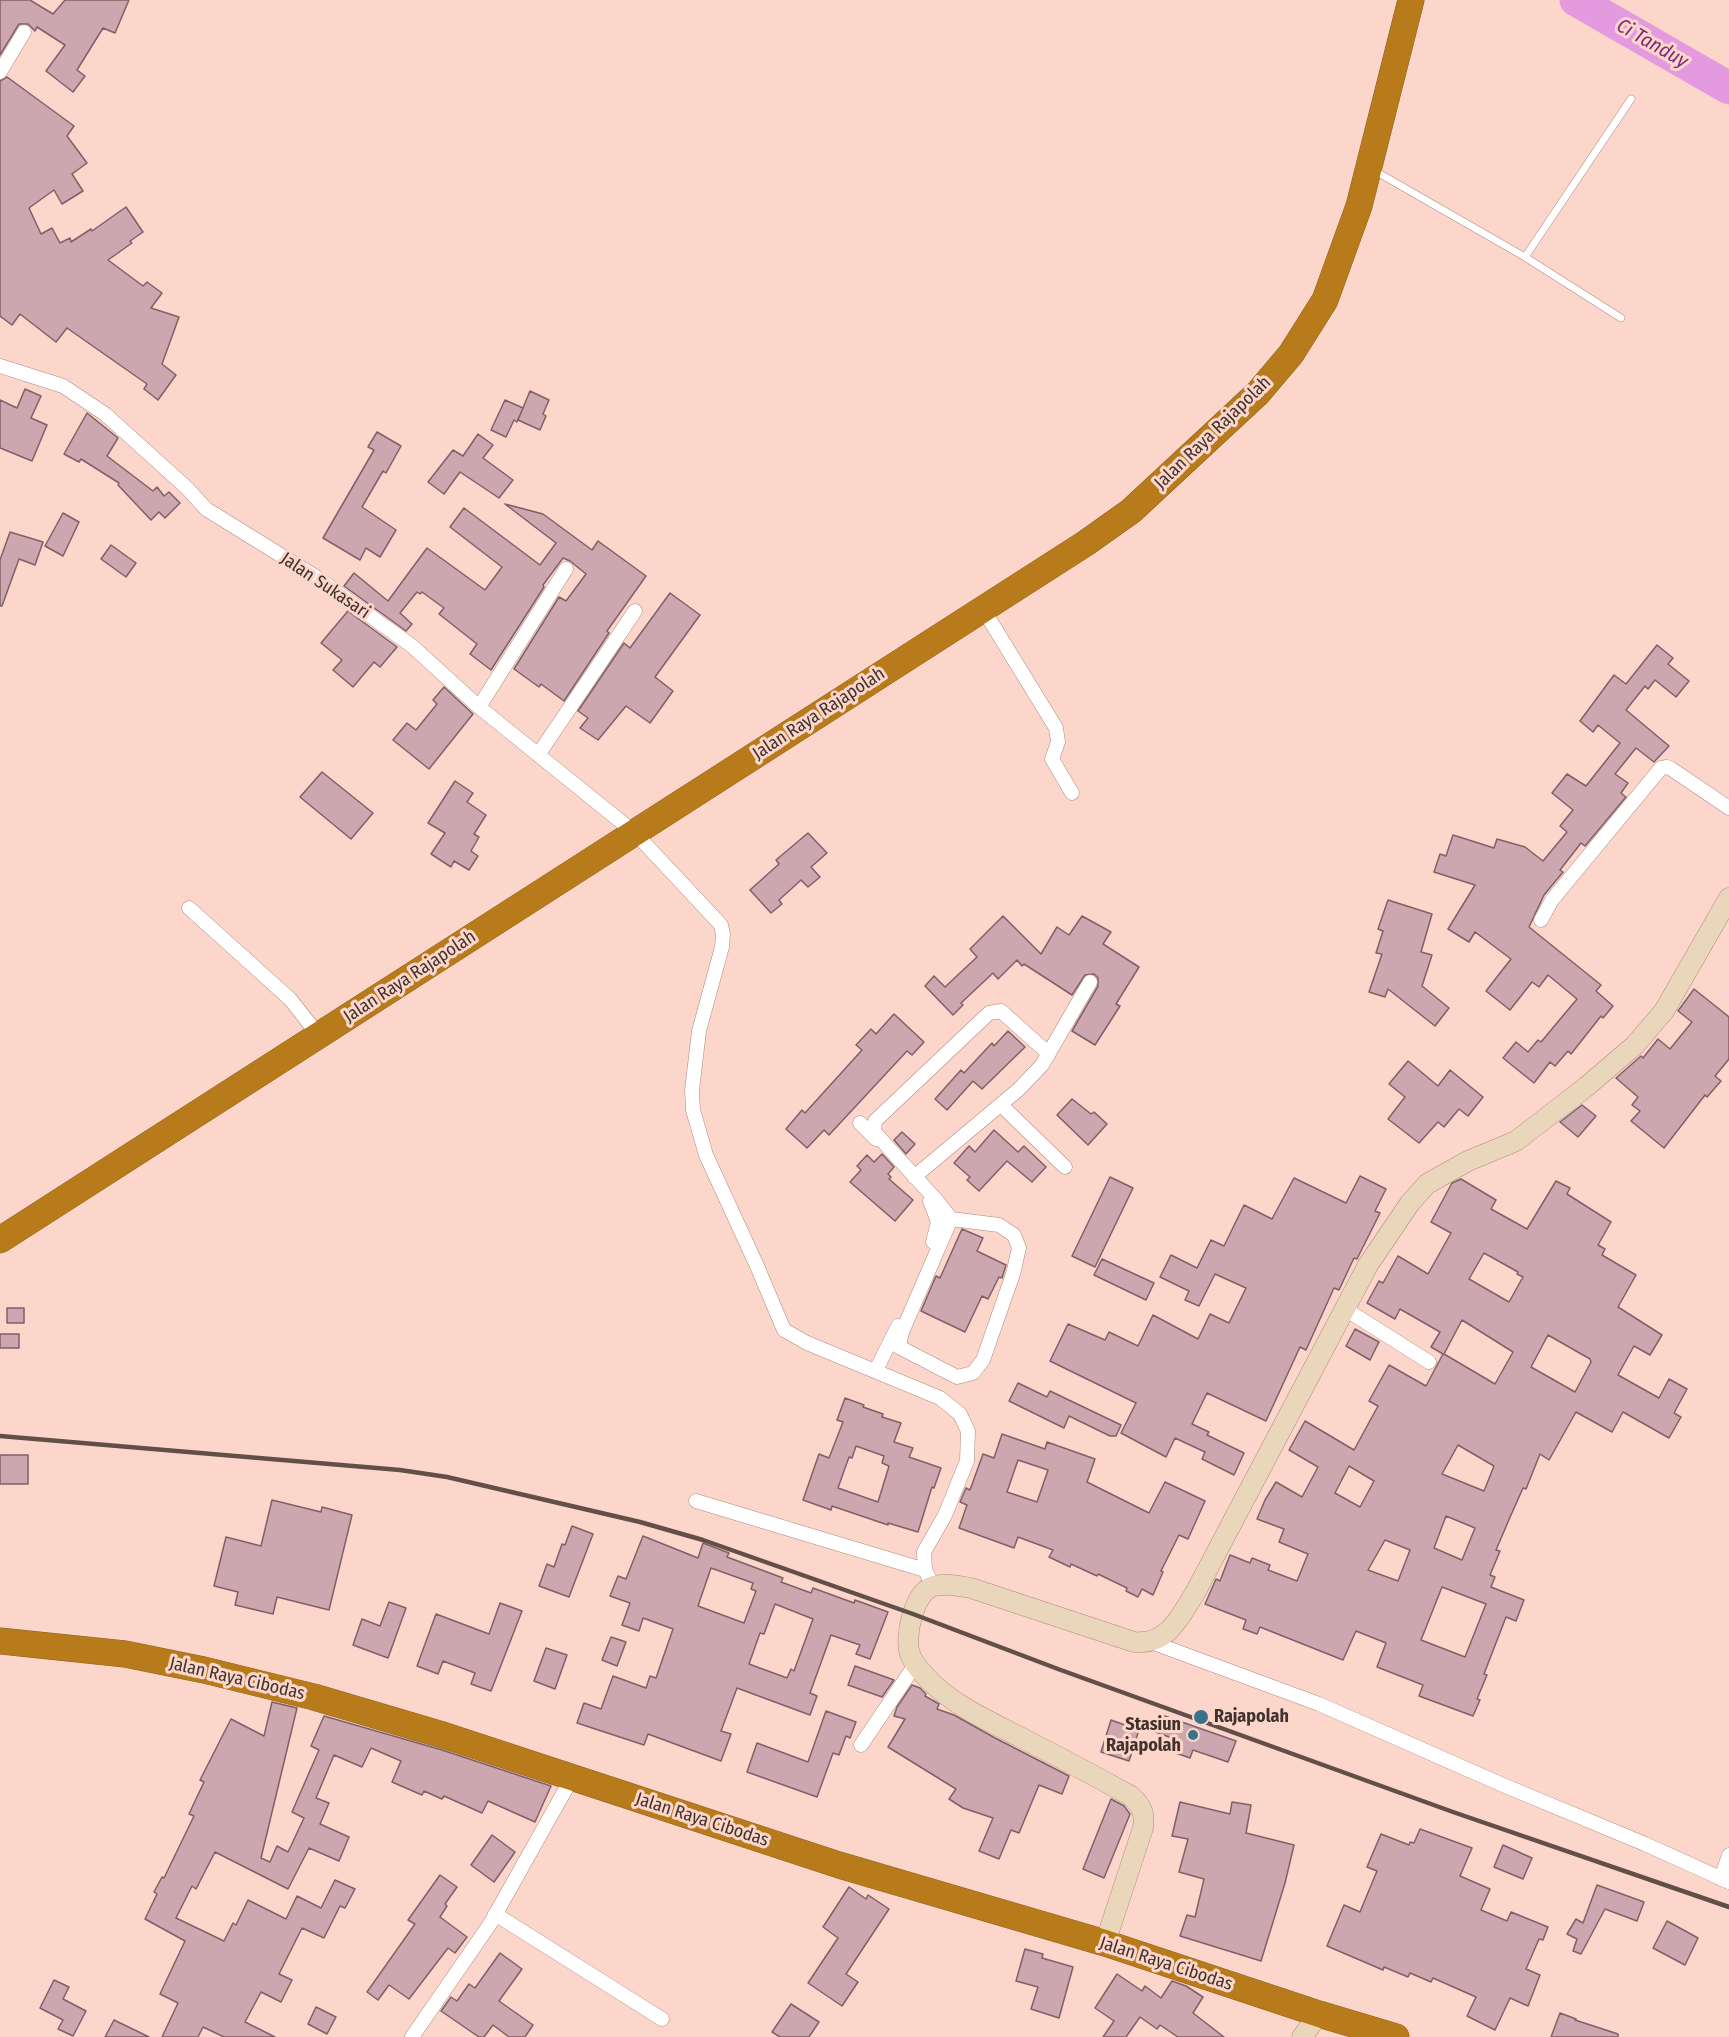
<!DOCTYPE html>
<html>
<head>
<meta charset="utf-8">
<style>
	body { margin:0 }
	canvas { display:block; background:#fcd6ca }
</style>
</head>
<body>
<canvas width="1729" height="2037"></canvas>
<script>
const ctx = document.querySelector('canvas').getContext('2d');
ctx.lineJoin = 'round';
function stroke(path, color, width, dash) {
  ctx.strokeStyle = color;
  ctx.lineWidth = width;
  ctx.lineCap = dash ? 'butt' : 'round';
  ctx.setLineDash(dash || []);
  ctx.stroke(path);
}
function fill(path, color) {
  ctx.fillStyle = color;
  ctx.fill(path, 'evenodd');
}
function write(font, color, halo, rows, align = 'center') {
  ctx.font = font + ' "Fira Sans Condensed",sans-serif';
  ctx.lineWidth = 6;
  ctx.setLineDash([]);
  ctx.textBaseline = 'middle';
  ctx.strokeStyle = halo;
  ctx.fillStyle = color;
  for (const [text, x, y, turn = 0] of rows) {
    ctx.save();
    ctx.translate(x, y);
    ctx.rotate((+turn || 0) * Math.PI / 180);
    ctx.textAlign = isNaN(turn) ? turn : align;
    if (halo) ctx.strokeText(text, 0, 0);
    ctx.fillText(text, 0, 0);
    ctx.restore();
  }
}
stroke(new Path2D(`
	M1576 0 1729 88`), '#e49ade', 33);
const building = new Path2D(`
	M0 0H30L53 14 65 0H129L115 33 103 28 77 70 85 76 73 92 46 71 65 45 37 27 35 31 28 24H19L0 55Z
	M7 77 74 126 67 136 87 163 72 174 83 191 62 204 54 190 29 208 41 234 52 228 60 243 70 238 71 242 91 229 92 231 126 207 143 232 130 241 132 243 108 260 143 286 147 282 162 293 151 308 179 317 162 364 176 375 158 400 144 389 147 384 67 328 56 342 20 314 12 325 0 316V81Z
	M25 389 41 396 31 418 47 425 32 461 0 448V400L17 408Z
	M530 391 549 400 543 414 546 416 540 430 518 420Z
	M505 400 523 408 517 422 514 420 506 437 491 430Z
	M87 413 118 438 107 456 153 491 157 487 164 496 169 492 180 503 165 518 159 512 151 520 118 485 119 483 81 459 79 462 64 454Z
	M377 432 401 446 386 473 383 471 362 507 396 530 380 557 366 548 360 560 323 538 374 450 368 447Z
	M478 434 493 445 483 458 513 480 499 498 460 472 444 494 428 482 453 450 463 456Z
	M505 504 543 514 592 550 598 541 646 576 607 631 609 633 564 701 541 684 539 687 514 669 559 597 566 601 586 574 570 561 563 558 543 585 544 587 491 670 470 654 477 644 439 614 444 608 422 592 420 594 417 592 400 613 412 624 406 631 344 586 354 573 388 601 427 548 485 590 502 567 450 527 464 508 540 565 556 543Z
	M63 513 79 522 63 556 45 546Z
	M10 532 43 542 35 565 19 559 2 606H0V560Z
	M111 545 136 563 126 577 101 559Z
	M670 593 700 615 655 677 673 691 650 723 626 706 598 740 580 728 588 718 578 711 624 643 630 648Z
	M348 611 397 647 380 667 374 662 353 687 333 670 342 660 321 643Z
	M1657 645 1673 658 1668 664 1689 681 1676 697 1655 680 1648 689 1645 686 1626 710 1669 746 1654 762 1636 748 1615 774 1628 783 1621 793 1626 797 1585 846 1581 843 1560 870 1563 872 1544 895 1529 927 1601 985 1596 991 1613 1006 1603 1018 1601 1016 1571 1054 1568 1051 1555 1066 1550 1062 1534 1083 1503 1058 1516 1042 1528 1052 1538 1040 1541 1042 1577 999 1548 975 1539 987 1532 982 1510 1010 1486 991 1511 959 1475 932 1469 942 1448 929 1475 885 1434 872 1440 854 1446 856 1453 835 1494 848 1497 839 1525 847 1543 861 1567 832 1560 826 1573 810 1552 793 1567 774 1586 786 1620 743 1598 725 1593 732 1580 721 1614 675 1626 684Z
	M444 687 473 714 429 769 393 740 407 723 416 730 437 704 433 700Z
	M322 772 373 813 351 839 300 797Z
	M455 781 473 793 467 802 486 815 474 834 479 837 471 851 478 856 469 870 454 861 451 867 431 854 445 833 428 823Z
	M808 833 827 853 811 867 820 877 808 887 801 880 779 900 782 904 771 913 750 890 779 864 776 860Z
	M1388 900 1432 914 1421 952 1432 955 1422 986 1449 1008 1435 1026 1388 989 1385 997 1369 992 1382 954 1376 953 1383 931 1378 929Z
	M1003 916 1041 954 1057 927 1069 935 1082 916 1111 932 1103 944 1139 967 1116 1004 1120 1006 1095 1045 1072 1031 1098 986V978L1094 974 1085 975 1072 995 1024 964 1022 966 1017 960 998 979 993 973 961 1003 963 1005 953 1015 925 986 934 976 945 987 977 957 970 949Z
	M1694 989 1729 1017V1059L1715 1076 1721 1081 1707 1097 1705 1095 1664 1148 1631 1121 1640 1111 1632 1105 1638 1097 1616 1078 1641 1056 1643 1058 1658 1039 1670 1049 1692 1022 1678 1011Z
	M894 1014 924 1042 912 1055 907 1051 829 1135 824 1130 807 1148 786 1129 802 1110 805 1113 862 1050 856 1045 871 1029 876 1034Z
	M1008 1031 1025 1047 982 1089 973 1081 947 1110 935 1099 961 1070 964 1073 992 1043 994 1046Z
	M1408 1061 1438 1086 1450 1070 1483 1097 1468 1116 1459 1109 1444 1127 1438 1122 1419 1143 1388 1119 1405 1097 1389 1084Z
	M1072 1099 1091 1114 1094 1112 1107 1124 1088 1145 1057 1115Z
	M1582 1105 1596 1116 1578 1137 1560 1122Z
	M994 1130 1018 1152 1024 1146 1046 1167 1032 1182 1007 1161 979 1191 967 1180 970 1177 954 1163 969 1146 975 1152Z
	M902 1132 915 1144 906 1154 894 1140Z
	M882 1154 894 1167 888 1174 891 1177 889 1179 913 1200 895 1221 850 1182 861 1170 857 1166 867 1155 874 1162Z
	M1360 1176 1386 1189 1375 1211 1380 1213 1357 1259 1354 1258 1339 1290 1334 1288 1306 1350 1300 1347 1266 1421 1207 1393 1192 1424 1209 1432 1207 1435 1244 1453 1234 1475 1202 1459 1205 1452 1175 1438 1166 1457 1121 1433 1136 1403 1050 1361 1068 1324 1105 1340 1109 1332 1138 1346 1153 1315 1198 1339 1210 1314 1229 1323 1246 1288 1215 1274 1199 1306 1185 1300 1189 1291 1160 1277 1171 1255 1197 1268 1211 1240 1224 1246 1244 1205 1272 1219 1294 1178 1346 1203Z
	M1110 1177 1133 1188 1095 1267 1072 1256Z
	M1461 1179 1496 1200 1491 1209 1527 1229 1556 1181 1570 1188 1567 1194 1611 1222 1598 1245 1605 1249 1602 1255 1636 1275 1618 1307 1662 1335 1650 1355 1634 1346 1618 1375 1659 1398 1669 1379 1687 1389 1674 1413 1681 1417 1669 1438 1623 1412 1612 1432 1576 1412 1549 1460 1540 1454 1526 1489 1523 1488 1511 1515 1496 1550 1500 1551 1490 1575 1495 1577 1491 1587 1524 1600 1516 1621 1506 1617 1484 1674 1487 1675 1477 1699 1480 1700 1473 1716 1419 1696 1423 1685 1377 1667 1386 1643 1356 1631 1343 1660 1260 1627 1257 1634 1243 1629 1246 1620 1205 1604 1216 1579 1220 1581 1230 1555 1250 1563 1252 1558 1270 1565 1268 1570 1297 1581 1308 1554 1279 1542 1284 1529 1257 1519 1265 1500 1276 1482 1302 1497 1318 1467 1289 1450 1305 1421 1354 1450 1378 1406 1369 1401 1389 1365 1426 1386 1443 1354 1431 1347 1440 1332 1400 1309 1395 1319 1367 1303 1379 1281 1383 1283 1398 1256 1428 1274 1451 1233 1431 1222 1452 1183ZM1484 1253 1518 1272 1517 1274 1523 1277 1509 1302 1469 1279ZM1462 1320 1513 1352 1495 1384 1444 1354ZM1548 1335 1590 1359 1591 1362 1575 1392 1531 1367ZM1458 1445 1494 1466 1484 1491 1442 1474ZM1349 1466 1374 1481 1360 1507 1335 1493ZM1446 1516 1475 1528 1462 1560 1434 1548ZM1385 1540 1410 1550 1398 1581 1368 1570ZM1442 1587 1486 1604 1465 1657 1421 1640Z
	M962 1229 983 1238 977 1251 1006 1265 1002 1278 999 1277 988 1299 982 1296 965 1332 921 1311 936 1276 940 1278Z
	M1102 1259 1154 1283 1146 1300 1094 1275Z
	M7 1308H24V1323H7Z
	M1355 1329 1379 1342 1370 1360 1346 1346Z
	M0 1334H19V1348H0Z
	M1018 1383 1047 1397 1050 1391 1121 1425 1116 1436H1110L1069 1416 1064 1428 1009 1401Z
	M845 1398 864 1405 863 1407 883 1414 882 1417 901 1423 894 1442 913 1448 909 1457 941 1468 934 1488 932 1487 918 1532 888 1523V1525L832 1506 831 1510 803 1500 819 1454 829 1458 843 1422 837 1420ZM856 1446 884 1456 882 1463 889 1466 878 1502 838 1488 849 1457 852 1458Z
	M1002 1434 1045 1449 1047 1442 1095 1459 1087 1482 1149 1513 1165 1482 1205 1501 1188 1539 1179 1535 1161 1571 1163 1572 1153 1595 1142 1589 1138 1597 1126 1591 1127 1588 1098 1574 1097 1576 1071 1564 1070 1567 1049 1557 1053 1550 1018 1537 1014 1548 959 1528 967 1505 960 1502 966 1488 970 1490 983 1454 994 1458ZM1018 1460 1048 1470 1037 1502 1007 1492Z
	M0 1455H28V1484H0Z
	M272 1500 321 1512 322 1507 352 1515 329 1610 277 1597 273 1614 235 1605 238 1592 214 1586 226 1537 261 1546Z
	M572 1526 593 1534 569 1597 539 1586 547 1564 554 1567 562 1544 565 1545Z
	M643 1536 698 1558 703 1543 729 1553 727 1557 783 1578 781 1582 811 1593 813 1588 854 1603 855 1600 888 1612 870 1659 856 1654 860 1645 831 1635 810 1693 817 1696 810 1715 737 1688 721 1731 731 1734 721 1761 648 1734 644 1745 577 1723 584 1703 601 1709 613 1676 646 1688 650 1676 656 1678 673 1629 643 1618 639 1631 622 1625 630 1603 610 1596 618 1576 626 1579ZM711 1568 753 1583 751 1589 756 1591 744 1623 698 1606ZM775 1604 813 1619 794 1671 791 1669 787 1678 749 1664 760 1633 764 1634Z
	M389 1602 406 1608 388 1658 353 1645 362 1619 380 1626Z
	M500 1603 522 1611 491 1691 471 1684 475 1673 443 1661 438 1674 417 1666 436 1614 489 1634Z
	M611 1637 626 1642 617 1666 602 1660Z
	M546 1648 567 1655 555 1689 534 1681Z
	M855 1666 894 1680 882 1697 848 1685Z
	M912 1685 920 1688 926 1694 925 1696 939 1704 937 1709 954 1715 995 1738 1069 1776 1062 1794 1039 1785 1019 1833 1011 1830 999 1859 979 1851 993 1818 963 1808 949 1799 956 1789 888 1747 905 1719 894 1716 897 1707Z
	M272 1702 297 1708 261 1858 270 1862 277 1846 288 1852 304 1818 292 1812 319 1750 311 1746 324 1716 442 1750 551 1786 535 1822 488 1801 482 1813 444 1796 442 1799 424 1791 422 1795 392 1782 401 1761 371 1748 362 1767 334 1755 316 1798 329 1803 320 1824 349 1837 339 1861 309 1848 288 1889 215 1852 196 1889 192 1886 176 1918 224 1941 233 1923 236 1925 248 1900 286 1919 297 1896 321 1908 335 1880 355 1889 345 1908 340 1906 324 1938 302 1928 279 1974 292 1980 281 2002 261 1992 260 1994 245 2022 275 2037H224L203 2027 198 2037H162L178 2003 160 1994 185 1941 145 1919 157 1894 154 1892 162 1877 164 1878 194 1816 189 1814 204 1782 200 1780 231 1719 264 1736Z
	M826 1711 856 1722 850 1738 846 1736 839 1755 833 1753 817 1797 747 1772 757 1743 808 1762Z
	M1159 1714 1236 1741 1228 1762 1193 1750 1190 1758 1173 1752 1177 1740 1153 1731Z
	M1111 1720 1139 1730 1129 1761 1101 1752Z
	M1111 1799 1124 1806 1130 1814 1104 1878 1083 1869Z
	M1180 1802 1230 1814 1232 1802 1251 1805 1246 1833 1294 1845 1285 1883 1261 1961 1180 1936 1187 1915 1195 1917 1204 1879 1179 1872 1188 1839 1172 1836Z
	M1420 1829 1472 1848 1460 1876 1490 1889 1481 1910 1507 1921 1511 1912 1548 1927 1543 1940 1539 1939 1526 1969 1540 1975 1528 2006 1510 1998 1495 2030 1467 2016 1476 1997 1433 1978 1431 1982 1410 1973 1408 1977 1384 1967 1383 1970 1327 1946 1344 1905 1360 1912 1377 1871 1367 1867 1381 1834 1409 1845 1410 1842 1414 1843Z
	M492 1835 515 1852 494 1882 471 1865Z
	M1503 1845 1532 1858 1523 1879 1494 1867Z
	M440 1875 457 1887 445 1904 447 1906 440 1917 467 1937 455 1953 448 1948 409 1999 389 1985 378 2000 367 1992 415 1924 408 1920Z
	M1597 1885 1644 1902 1637 1921 1605 1909 1581 1954 1573 1951 1577 1939 1567 1934 1576 1919 1583 1923Z
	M849 1887 866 1899 868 1895 889 1909 846 1974 858 1982 842 2006 808 1983 838 1938 823 1927Z
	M1667 1921 1698 1938 1685 1965 1653 1948Z
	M1025 1949 1043 1954 1042 1958 1073 1967 1059 2018 1031 2009 1038 1987 1016 1981Z
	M500 1953 522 1969 499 2001 533 2025 525 2037H509L493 2025 484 2037H479L441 2011 451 1997 457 2001 469 1984 475 1988Z
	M1117 1974 1142 1991 1145 1986 1161 1998 1172 1981 1186 1986 1203 1997 1193 2013 1224 2037H1178L1160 2025 1157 2029 1140 2017 1126 2037H1103L1114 2021 1095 2008Z
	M54 1980 69 1987 63 1999 86 2011 73 2036 58 2029 63 2020 40 2008Z
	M791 2004 819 2022 809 2037H780L772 2032Z
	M316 2007 336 2017 327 2034 308 2024Z
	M1560 2013 1576 2019 1575 2020 1618 2034V2037H1551Z
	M114 2020 149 2037H105Z`);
fill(building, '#cda7af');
stroke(building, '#815f67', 1.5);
const lane = new Path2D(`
	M1375 171 1525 257 1631 99
	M1525 257 1621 318`);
const street = new Path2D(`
	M0 72 24 32
	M0 366 63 386 105 414 187 488 206 509 316 577 412 646 479 707 635 833 721 925 723 934 722 947 699 1031 692 1090 693 1110 706 1155 757 1266 784 1330 807 1343 940 1398 960 1414 968 1431 967 1461 945 1515 924 1552 925 1570 933 1586
	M983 609 1056 728 1058 742 1052 759 1072 793
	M479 707 566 569
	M538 755 635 611
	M189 908 290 999 319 1036
	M1541 920 1552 900 1661 768 1667 767 1670 768 1729 808
	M1001 1105 1065 1167
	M860 1123 876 1139
	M914 1177 1018 1090 1042 1065 1090 982
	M930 1201 938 1222 933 1242
	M951 1219 902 1332 899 1347 957 1377 973 1373 983 1360 1013 1274 1019 1248 1014 1235 999 1225 951 1219 938 1202 876 1134 874 1131 875 1121 989 1013 1001 1011 1049 1054
	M1345 1309 1429 1362
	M876 1370 898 1326
	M696 1501 925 1570
	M1151 1642 1319 1704 1503 1785 1645 1844 1729 1882
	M861 1745 915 1665
	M1721 1879 1729 1855
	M495 1914 662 2019
	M412 2037 490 1924 572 1778`);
const secondary = new Path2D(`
	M1105 1943 1143 1828C1145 1813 1142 1806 1131 1796 1095 1776 1059 1757 1022 1738 991 1722 957 1707 932 1683 924 1675 914 1665 910 1654 904 1637 914 1591 934 1586 946 1583 959 1586 971 1588L1134 1642C1168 1645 1179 1618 1195 1593L1368 1265 1410 1203 1427 1184 1468 1161 1516 1141 1586 1087 1635 1045 1664 1011 1729 898
	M1302 2037 1319 2014`);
const highway = new Path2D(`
	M0 1240 1086 543 1131 511 1258 393 1291 354 1325 300 1359 206 1411 0
	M0 1641 125 1654 204 1670 314 1697 446 1736 839 1865 1105 1943 1319 2014 1396 2037`);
stroke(lane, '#ad8a7f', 8);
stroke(street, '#ad8a7f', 15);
stroke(secondary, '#ad8a7f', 21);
stroke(highway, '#8e6121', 27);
stroke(lane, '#fff', 7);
stroke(street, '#fff', 14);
stroke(secondary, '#ead7bb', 20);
stroke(highway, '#b87b1b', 26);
stroke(new Path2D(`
	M0 1436 400 1470 447 1477 640 1522 703 1540 913 1614 1058 1669 1453 1812 1729 1907`), '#614f48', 4.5);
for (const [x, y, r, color] of [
	[1201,1717,8,"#38738b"],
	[1193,1735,6,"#38738b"]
]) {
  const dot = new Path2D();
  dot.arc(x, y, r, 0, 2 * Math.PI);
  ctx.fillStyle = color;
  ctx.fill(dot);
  stroke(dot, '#fcd6ca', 2);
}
write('18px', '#40322d', '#fcd6ca', [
	["Jalan Raya Rajapolah",1213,433,-44],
	["Jalan Sukasari",325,586,34],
	["Jalan Raya Rajapolah",819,714,-33],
	["Jalan Raya Rajapolah",410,977,-33],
	["Jalan Raya Cibodas",237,1679,13],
	["Jalan Raya Cibodas",702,1820,18],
	["Jalan Raya Cibodas",1166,1964,18]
]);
write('bold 18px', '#40322d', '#fcd6ca', [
	["Rajapolah",1214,1717],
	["Stasiun",1181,1725,"right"],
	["Rajapolah",1181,1746,"right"]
], 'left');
write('italic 20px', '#7e2a7b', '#fcd6ca', [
	["Ci Tanduy",1652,44,30]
]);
</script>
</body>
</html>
